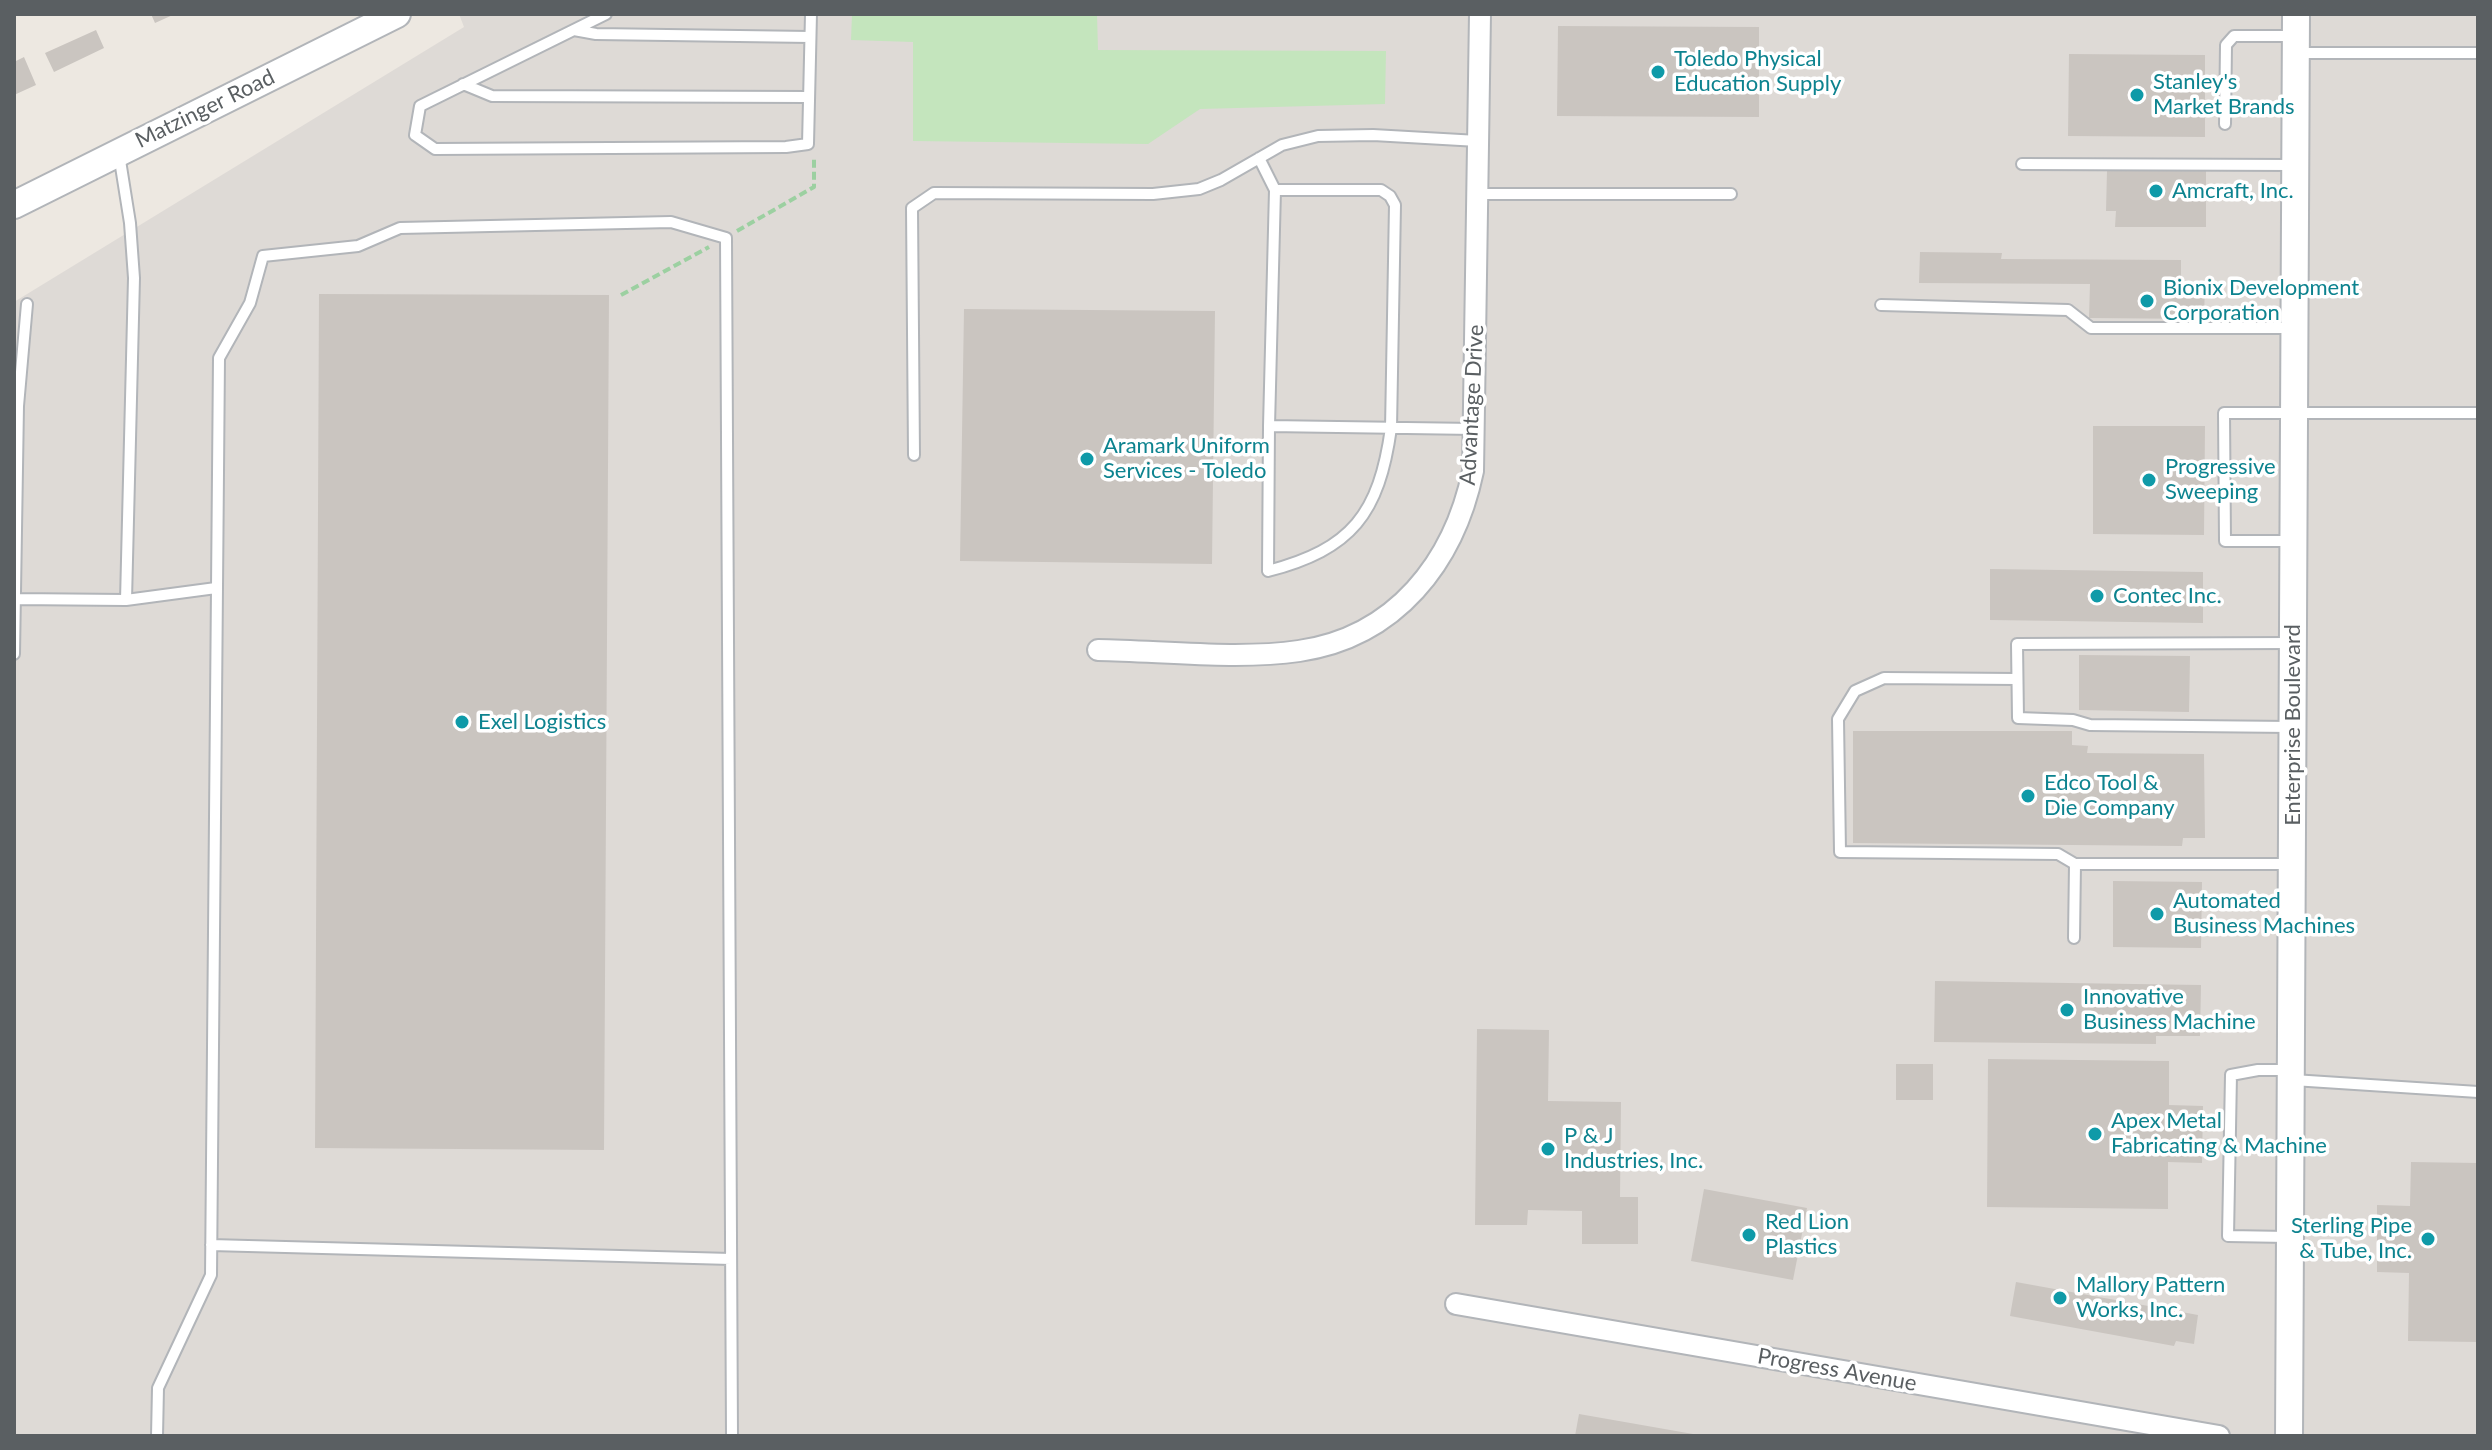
<!DOCTYPE html>
<html>
<head>
<meta charset="utf-8">
<style>
	body { margin:0 }
	#map { position:relative; width:2492px; height:1450px; overflow:hidden; background:#ede8e1; font-family:Lato,sans-serif }
	canvas { display:block }
	.frame { position:absolute; inset:0; border:16px solid #5a5f62; pointer-events:none }
</style>
</head>
<body>
<div id="map">
<canvas width="2492" height="1450"></canvas>
<div class="frame"></div>
</div>
<script>
const ctx = document.querySelector('canvas').getContext('2d');
ctx.lineJoin = 'round';
function fill(path, color) {
  ctx.fillStyle = color;
  ctx.fill(path, 'evenodd');
}
function stroke(path, color, width, dash) {
  ctx.strokeStyle = color;
  ctx.lineWidth = width;
  ctx.lineCap = dash ? 'butt' : 'round';
  ctx.setLineDash(dash || []);
  ctx.stroke(path);
}
function write(font, color, halo, rows, align = 'center') {
  ctx.font = font + ' Lato,sans-serif';
  ctx.lineWidth = 7;
  ctx.setLineDash([]);
  ctx.textBaseline = 'middle';
  ctx.strokeStyle = halo;
  ctx.fillStyle = color;
  for (const [text, x, y, turn = 0] of rows) {
    ctx.save();
    ctx.translate(x, y);
    ctx.rotate((+turn || 0) * Math.PI / 180);
    ctx.textAlign = isNaN(turn) ? turn : align;
    if (halo) ctx.strokeText(text, 0, 0);
    ctx.fillText(text, 0, 0);
    ctx.restore();
  }
}
fill(new Path2D(`
	M459 14H2478V1436H14V302L464 27Z`), '#dedad6');
fill(new Path2D(`
	M852 14H1097L1098 50 1386 51 1385 104 1200 109 1148 144 913 141V42L851 40Z`), '#c4e5bd');
fill(new Path2D(`
	M151 14H175L155 23Z
	M1558 26 1759 27V117L1557 116Z
	M96 30 104 48 54 72 45 53Z
	M2069 54 2205 55V137L2068 136Z
	M24 57 36 85 14 95V62Z
	M2107 171H2206V227H2115L2116 211H2106Z
	M1920 252 2002 253 2001 259 2181 260V283H2205L2204 319 2089 318 2090 284 1919 283Z
	M319 294 609 295 604 1150 315 1148Z
	M964 309 1215 311 1212 564 960 561Z
	M2093 426H2205L2204 535 2093 534Z
	M1990 569 2203 572V623L1990 620Z
	M2079 655 2190 656 2189 712 2079 710Z
	M1853 731H2072V745L2088 746 2087 753 2204 754 2205 838H2183L2182 846 1853 843Z
	M2113 881 2202 882 2201 948 2113 947Z
	M1935 981 2201 985 2200 1036H2156V1044L1934 1042Z
	M1477 1029 1549 1030 1548 1101 1621 1102 1620 1197H1638V1244H1582V1211L1528 1210 1527 1225H1475Z
	M1988 1059 2169 1061V1105L2203 1106 2202 1163 2168 1162V1209L1987 1207Z
	M1896 1064H1933V1100H1896Z
	M2411 1162 2478 1163V1342L2408 1341 2409 1273 2377 1272V1205L2410 1206Z
	M1704 1189 1807 1208 1793 1280 1691 1261Z
	M2016 1282 2198 1315 2194 1344 2176 1341 2174 1346 2010 1316Z
	M1579 1414 1693 1434V1436H1575Z`), '#cac5c0');
const service = new Path2D(`
	M606 14 420 106 415 135 435 149 786 147 808 144 811 14
	M574 30 596 34 810 37
	M2298 53H2478
	M463 84 492 96 809 97
	M2225 124 2226 45 2234 36H2294
	M119 154 130 223 134 278 126 600
	M1259 158 1275 190
	M2022 164 2293 165
	M1478 194H1731
	M1881 305 2068 310 2091 328H2293
	M1269 426 1275 190H1381L1390 196 1395 205 1391 428C1379 514 1352 549 1268 571L1269 426C1338 427 1406 428 1475 429
	M914 455 912 208 934 193 1153 194 1199 189 1221 180 1282 145 1318 136 1373 135 1478 141
	M2293 541H2225L2224 413H2478
	M14 599 126 600 216 588
	M14 654 18 406 27 304
	M2017 679 1884 678 1855 691 1838 719 1840 852 2058 854 2075 864 2074 938
	M2291 727 2090 725 2073 720 2018 718 2017 644 2293 643
	M2075 864H2290
	M2293 1080 2478 1092
	M2288 1237 2228 1236 2231 1075 2258 1070H2289
	M211 1245 731 1259
	M157 1436 158 1388 211 1275 219 358 250 303 263 256 358 246 400 228 671 222 726 238 732 1436`);
const minor = new Path2D(`
	M1098 650C1161 651 1238 660 1299 651 1396 637 1454 562 1473 471L1480 14
	M1456 1304 2219 1436`);
const tertiary = new Path2D(`
	M14 205 397 14
	M2289 1436 2296 14`);
stroke(service, '#b2b5b9', 14);
stroke(minor, '#b2b5b9', 24);
stroke(tertiary, '#b2b5b9', 30);
stroke(new Path2D(`
	M737 231 814 187V157
	M621 295 709 247`), '#9cd0a1', 4, [8, 4]);
stroke(service, '#fff', 10);
stroke(minor, '#fff', 20);
stroke(tertiary, '#fff', 26);
for (const [x, y, r, color] of [
	[1658,72,8,"#0f9aa8"],
	[2137,95,8,"#0f9aa8"],
	[2156,191,8,"#0f9aa8"],
	[2147,301,8,"#0f9aa8"],
	[1087,459,8,"#0f9aa8"],
	[2149,480,8,"#0f9aa8"],
	[2097,596,8,"#0f9aa8"],
	[462,722,8,"#0f9aa8"],
	[2028,796,8,"#0f9aa8"],
	[2157,914,8,"#0f9aa8"],
	[2067,1010,8,"#0f9aa8"],
	[2095,1134,8,"#0f9aa8"],
	[1548,1149,8,"#0f9aa8"],
	[1749,1235,8,"#0f9aa8"],
	[2428,1239,8,"#0f9aa8"],
	[2060,1298,8,"#0f9aa8"]
]) {
  const dot = new Path2D();
  dot.arc(x, y, r, 0, 2 * Math.PI);
  ctx.fillStyle = color;
  ctx.fill(dot);
  stroke(dot, '#fff', 3);
}
write('22px', '#0d838f', '#fff', [
	["Toledo Physical",1674,59],
	["Education Supply",1674,84],
	["Stanley's",2153,82],
	["Market Brands",2153,107],
	["Amcraft, Inc.",2172,191],
	["Bionix Development",2163,288],
	["Corporation",2163,313],
	["Aramark Uniform",1103,446],
	["Services - Toledo",1103,471],
	["Progressive",2165,467],
	["Sweeping",2165,492],
	["Contec Inc.",2113,596],
	["Exel Logistics",478,722],
	["Edco Tool &",2044,783],
	["Die Company",2044,808],
	["Automated",2173,901],
	["Business Machines",2173,926],
	["Innovative",2083,997],
	["Business Machine",2083,1022],
	["Apex Metal",2111,1121],
	["Fabricating & Machine",2111,1146],
	["P & J",1564,1136],
	["Industries, Inc.",1564,1161],
	["Red Lion",1765,1222],
	["Plastics",1765,1247],
	["Sterling Pipe",2412,1226,"right"],
	["& Tube, Inc.",2412,1251,"right"],
	["Mallory Pattern",2076,1285],
	["Works, Inc.",2076,1310]
], 'left');
write('22px', '#5a5f62', '#fff', [
	["Matzinger Road",205,109,-26],
	["Advantage Drive",1472,405,-87],
	["Enterprise Boulevard",2293,725,-90],
	["Progress Avenue",1837,1370,10]
]);
</script>
</body>
</html>
